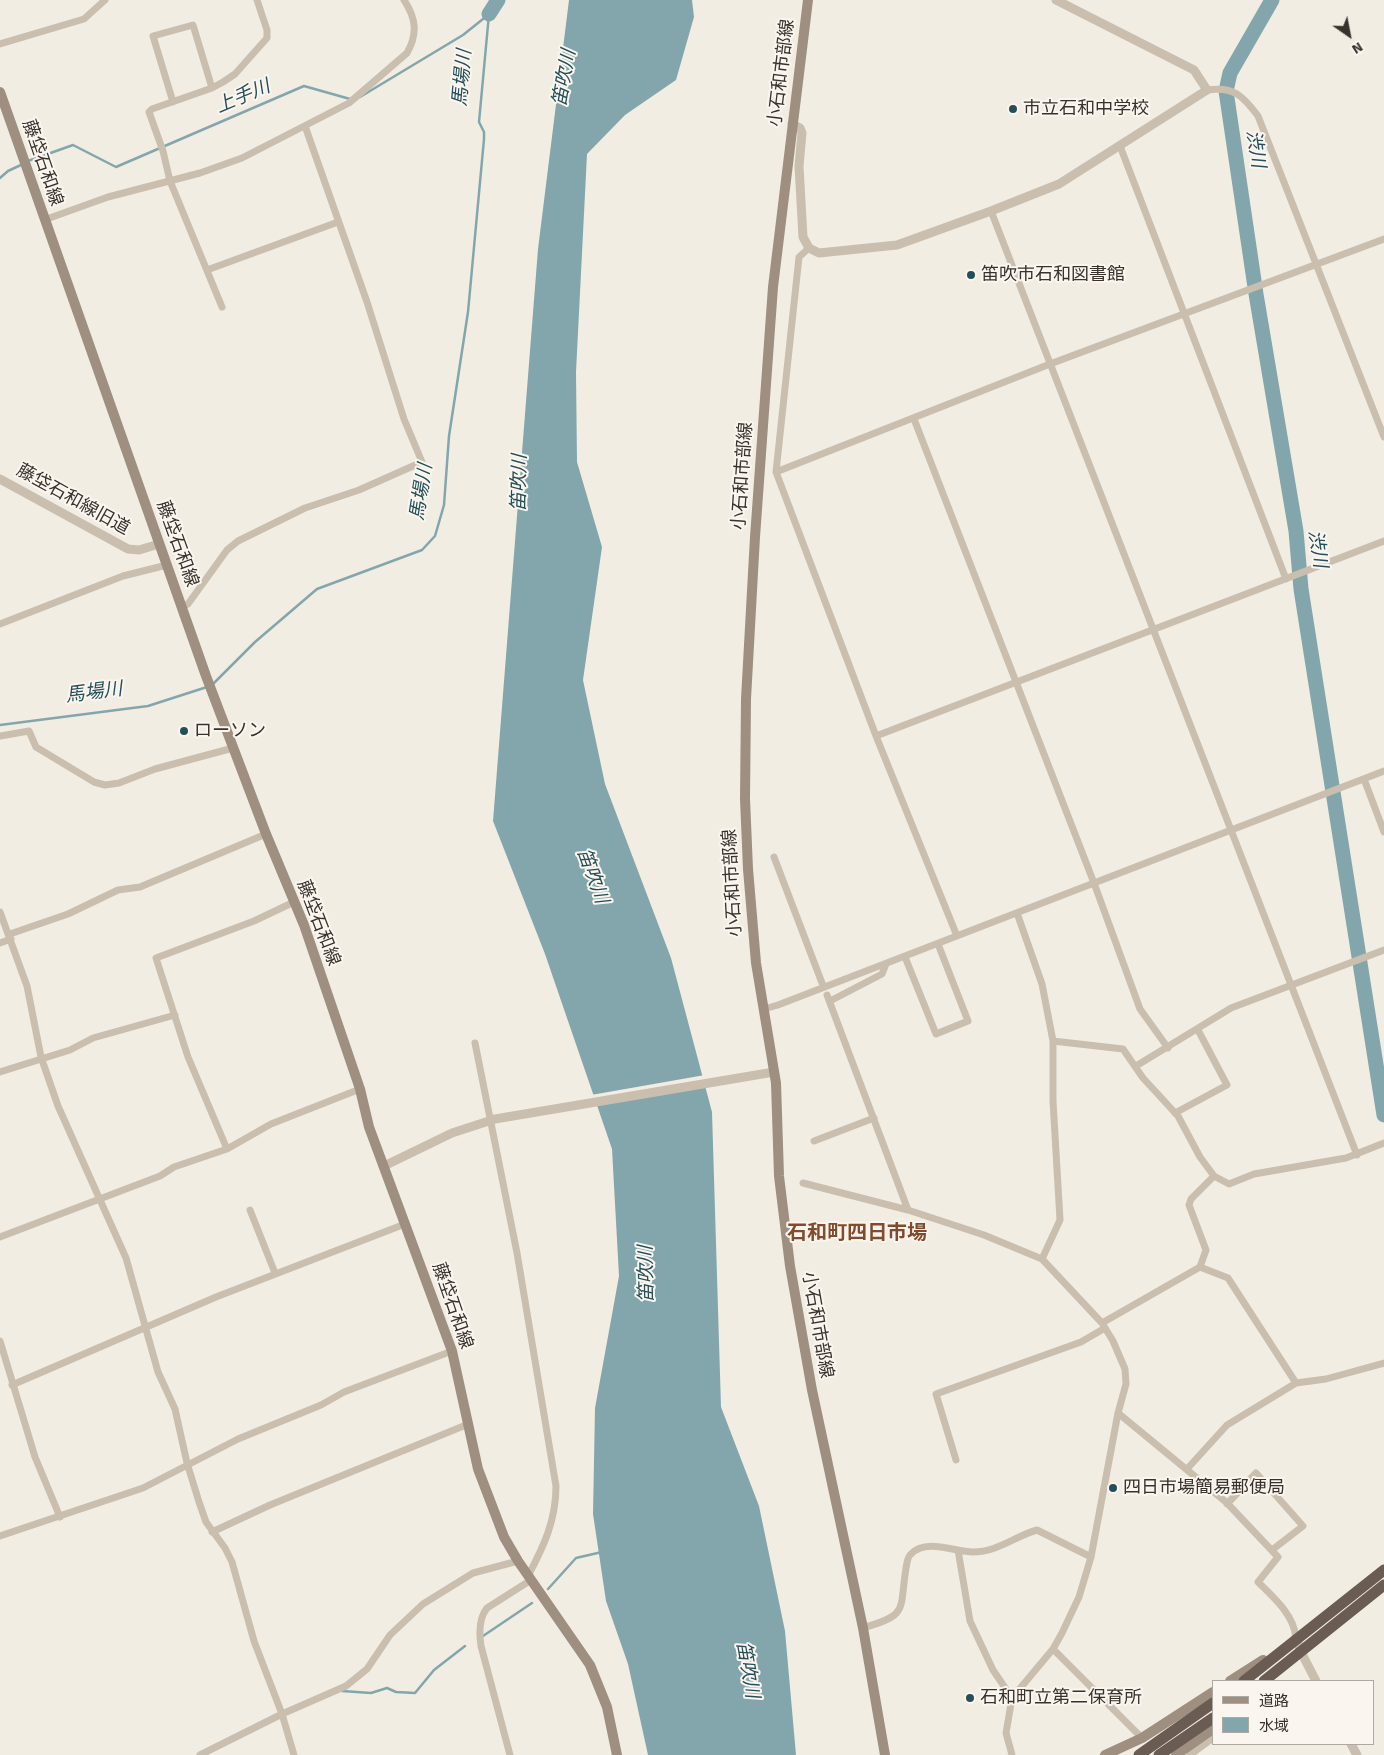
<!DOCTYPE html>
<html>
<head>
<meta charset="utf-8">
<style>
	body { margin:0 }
	#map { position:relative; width:1384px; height:1755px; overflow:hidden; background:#f2ede2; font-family:Signika,"Noto Sans JP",sans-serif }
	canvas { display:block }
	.legend { position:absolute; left:1212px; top:1680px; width:162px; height:65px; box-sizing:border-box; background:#faf6ef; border:1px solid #ada8a1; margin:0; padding:6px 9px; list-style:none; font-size:15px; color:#39322c }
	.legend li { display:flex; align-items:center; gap:10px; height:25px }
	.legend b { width:25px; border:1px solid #ada8a1 }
	.north { position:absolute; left:1324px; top:10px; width:50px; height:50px; -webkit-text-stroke:4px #faf6ef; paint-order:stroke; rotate:147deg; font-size:14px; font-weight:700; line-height:20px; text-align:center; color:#39322c }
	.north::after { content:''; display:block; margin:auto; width:18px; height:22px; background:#39322c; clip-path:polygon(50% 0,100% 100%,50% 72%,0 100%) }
</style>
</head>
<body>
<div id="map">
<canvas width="1384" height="1755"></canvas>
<ul class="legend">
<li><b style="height:6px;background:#9e8f80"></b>道路</li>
<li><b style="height:14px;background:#83a6ad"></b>水域</li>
</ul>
<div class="north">N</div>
</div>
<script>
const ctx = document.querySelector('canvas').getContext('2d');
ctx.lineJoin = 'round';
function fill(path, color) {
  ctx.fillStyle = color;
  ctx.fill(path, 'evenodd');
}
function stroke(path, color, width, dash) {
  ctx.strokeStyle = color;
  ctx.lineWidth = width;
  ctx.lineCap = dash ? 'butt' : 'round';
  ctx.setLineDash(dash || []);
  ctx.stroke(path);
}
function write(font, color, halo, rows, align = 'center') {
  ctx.font = font + ' Signika,"Noto Sans JP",sans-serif';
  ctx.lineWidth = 4;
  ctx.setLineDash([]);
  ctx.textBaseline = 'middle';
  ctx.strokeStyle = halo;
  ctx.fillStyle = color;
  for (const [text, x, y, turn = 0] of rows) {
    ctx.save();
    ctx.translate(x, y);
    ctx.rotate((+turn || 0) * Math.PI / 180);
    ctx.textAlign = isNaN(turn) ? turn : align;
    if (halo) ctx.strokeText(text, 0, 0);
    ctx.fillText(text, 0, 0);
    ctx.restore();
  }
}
fill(new Path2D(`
	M569 0H692L694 17 676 80 625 115 587 154 576 372 577 462 602 547 583 680 605 784 671 958 712 1112 721 1407 759 1506 785 1631 796 1755H648L628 1664 606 1601 593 1514 595 1408 619 1276 612 1149 545 954 493 821 538 249Z`), '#83a6ad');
fill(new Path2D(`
	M705 1075 708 1086 595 1106 591 1095Z`), '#f2ede2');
stroke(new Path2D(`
	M360 97 463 35 488 15
	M28 161 73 145 116 167 304 86 350 99
	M0 178 8 171 23 164
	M212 685 255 642 317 589 422 550 435 536 444 505 449 436 468 312 484 139V132L479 122 489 14
	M0 725 148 706 207 687
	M548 1589 576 1558 602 1552
	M483 1636 532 1603
	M342 1691 371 1693 387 1688 396 1692 415 1693 434 1670 465 1646`), '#83a6ad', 2.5);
stroke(new Path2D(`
	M1272 0 1230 73 1226 91 1256 294 1296 531 1301 589 1384 1115
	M489 14 498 0`), '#83a6ad', 15);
stroke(new Path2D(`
	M0 44 84 19 105 0
	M1207 90C1234 86 1243 96 1258 116L1384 437
	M173 102 153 36 193 25 212 88
	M1120 146 1286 579
	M991 211 1357 1155
	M44 220 108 197 200 173 242 158 349 103 407 53C418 34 416 18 404 0
	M809 248 799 257 776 472 876 736 957 936
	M207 270 338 222
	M222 307 170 181 163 151 149 112 152 109 212 88 223 82 235 74 267 38V30L257 0
	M914 419 1094 883 1140 1009 1168 1048
	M776 472 1050 364 1384 239
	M181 607 188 604 227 550 238 541 305 508 359 490 422 462 404 419 367 302 305 126
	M0 624 123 576 167 565
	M0 736 29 731 36 747 94 782 105 785 119 783 155 769 233 748
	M876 736 1384 541
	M1364 779 1384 832
	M774 857 822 983
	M0 912 27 986 41 1057 58 1106 126 1258 158 1372 175 1409 187 1463 199 1502 206 1522 225 1548 232 1562 254 1641 282 1714 294 1755
	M1017 913 1042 984 1053 1041V1101L1060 1220 1042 1259
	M10 934 68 914 118 890 140 887 266 834
	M0 943 11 939
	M905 957 936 1034 968 1021 938 944
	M827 995 908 1210
	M830 1001 882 974 886 964
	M764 1009 778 1005 1384 771
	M1053 1041 1123 1049 1143 1078 1178 1116 1200 1157 1214 1176 1229 1184 1254 1174 1346 1158 1384 1143
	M475 1043 517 1253 556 1486C556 1520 544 1546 528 1576
	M1136 1066 1231 1008 1384 950
	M0 1072 70 1050 93 1038 175 1015
	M1175 1113 1227 1085 1198 1030
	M814 1141 874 1118
	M227 1149 188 1057 156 958 254 921 294 902
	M803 1183 908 1210 984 1235 1042 1259 1102 1323 1113 1341 1125 1369 1126 1384 1118 1413 1091 1557 1079 1597 1062 1633 1053 1649 1012 1698 1006 1733 1012 1755
	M250 1210 275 1273
	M0 1237 160 1176 174 1167 227 1149 271 1124 360 1089
	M1200 1267 1228 1278 1296 1383
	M1102 1323 1200 1267 1206 1250 1189 1205 1191 1199 1214 1176
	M0 1341 35 1457 60 1517
	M12 1385 216 1297 405 1224
	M1118 1413 1226 1502 1278 1557 1258 1582C1275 1599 1293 1614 1296 1637
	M956 1460 936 1394 1081 1342 1105 1328
	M1187 1469 1227 1425 1296 1383 1326 1379 1384 1363
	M1227 1504 1256 1473 1303 1526 1272 1550
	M212 1532 270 1505 466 1425
	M0 1536 143 1488 238 1439 321 1405 344 1392 452 1351
	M958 1550 970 1621 993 1670 1012 1698
	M863 1628C909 1614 899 1612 906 1568 907 1564 907 1557 911 1554 927 1538 954 1552 973 1552 998 1552 1015 1536 1037 1530L1091 1557
	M1053 1649 1142 1738
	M200 1755 282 1714 346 1686 367 1669 390 1635 423 1604 473 1573 518 1561
	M510 1755 481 1646C479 1633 479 1618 487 1608L531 1580
	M1190 1755 1213 1738`), '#cabfaf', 7);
stroke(new Path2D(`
	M792 124 800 128 802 133 799 166 803 237 809 248 819 253 897 245 991 211 1059 184 1207 90 1194 70 1056 0
	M0 479 128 549 139 550 159 544
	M384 1166 452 1133 495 1119 774 1072
	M1296 1637 1301 1652 1316 1681
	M1351 1744 1357 1755`), '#cabfaf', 9);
stroke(new Path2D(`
	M808 0 773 287 755 537 746 699 745 799 748 869 756 963 776 1083 779 1176 790 1266 812 1390 863 1628 885 1755
	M0 92 206 676 266 834 304 925 360 1089 369 1127 452 1351 478 1469 504 1537 518 1561 590 1665 607 1707 617 1755
	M1230 1681 1263 1660
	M1105 1755 1142 1738 1213 1692
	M1176 1755 1213 1729`), '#9e8f80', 10);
stroke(new Path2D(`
	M1244 1681 1384 1570
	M1264 1681 1384 1585
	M1139 1755 1213 1703
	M1159 1755 1213 1718`), '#6a5c52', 11);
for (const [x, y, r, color] of [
	[1013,109,5,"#244e58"],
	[971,275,5,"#244e58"],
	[184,731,5,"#244e58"],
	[1113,1488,5,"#244e58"],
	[970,1698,5,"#244e58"]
]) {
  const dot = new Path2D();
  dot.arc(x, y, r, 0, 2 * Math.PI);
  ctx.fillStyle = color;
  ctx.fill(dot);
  stroke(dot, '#faf6ef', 2);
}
write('18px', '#39322c', '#faf6ef', [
	["小石和市部線",782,73,-83],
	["藤垈石和線",42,163,71],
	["小石和市部線",743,476,-86],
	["藤垈石和線旧道",73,500,29],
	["藤垈石和線",177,544,70],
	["小石和市部線",733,883,-93],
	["藤垈石和線",318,923,69],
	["藤垈石和線",452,1306,71],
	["小石和市部線",817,1325,80]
]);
write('18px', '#39322c', '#faf6ef', [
	["市立石和中学校",1023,109],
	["笛吹市石和図書館",981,275],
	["ローソン",194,731],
	["四日市場簡易郵便局",1123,1488],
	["石和町立第二保育所",980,1698]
], 'left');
write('italic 19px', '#244e58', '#faf6ef', [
	["馬場川",463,78,-85],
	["笛吹川",565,78,-80],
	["上手川",243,97,-23],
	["渋川",1255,149,81],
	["笛吹川",520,483,-89],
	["馬場川",422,492,-81],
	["渋川",1317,549,81],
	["馬場川",94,693,-7],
	["笛吹川",592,876,70],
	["笛吹川",647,1274,-91],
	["笛吹川",747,1670,80]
]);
write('bold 20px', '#834b2b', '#faf6ef', [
	["石和町四日市場",857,1234]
]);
</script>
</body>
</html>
